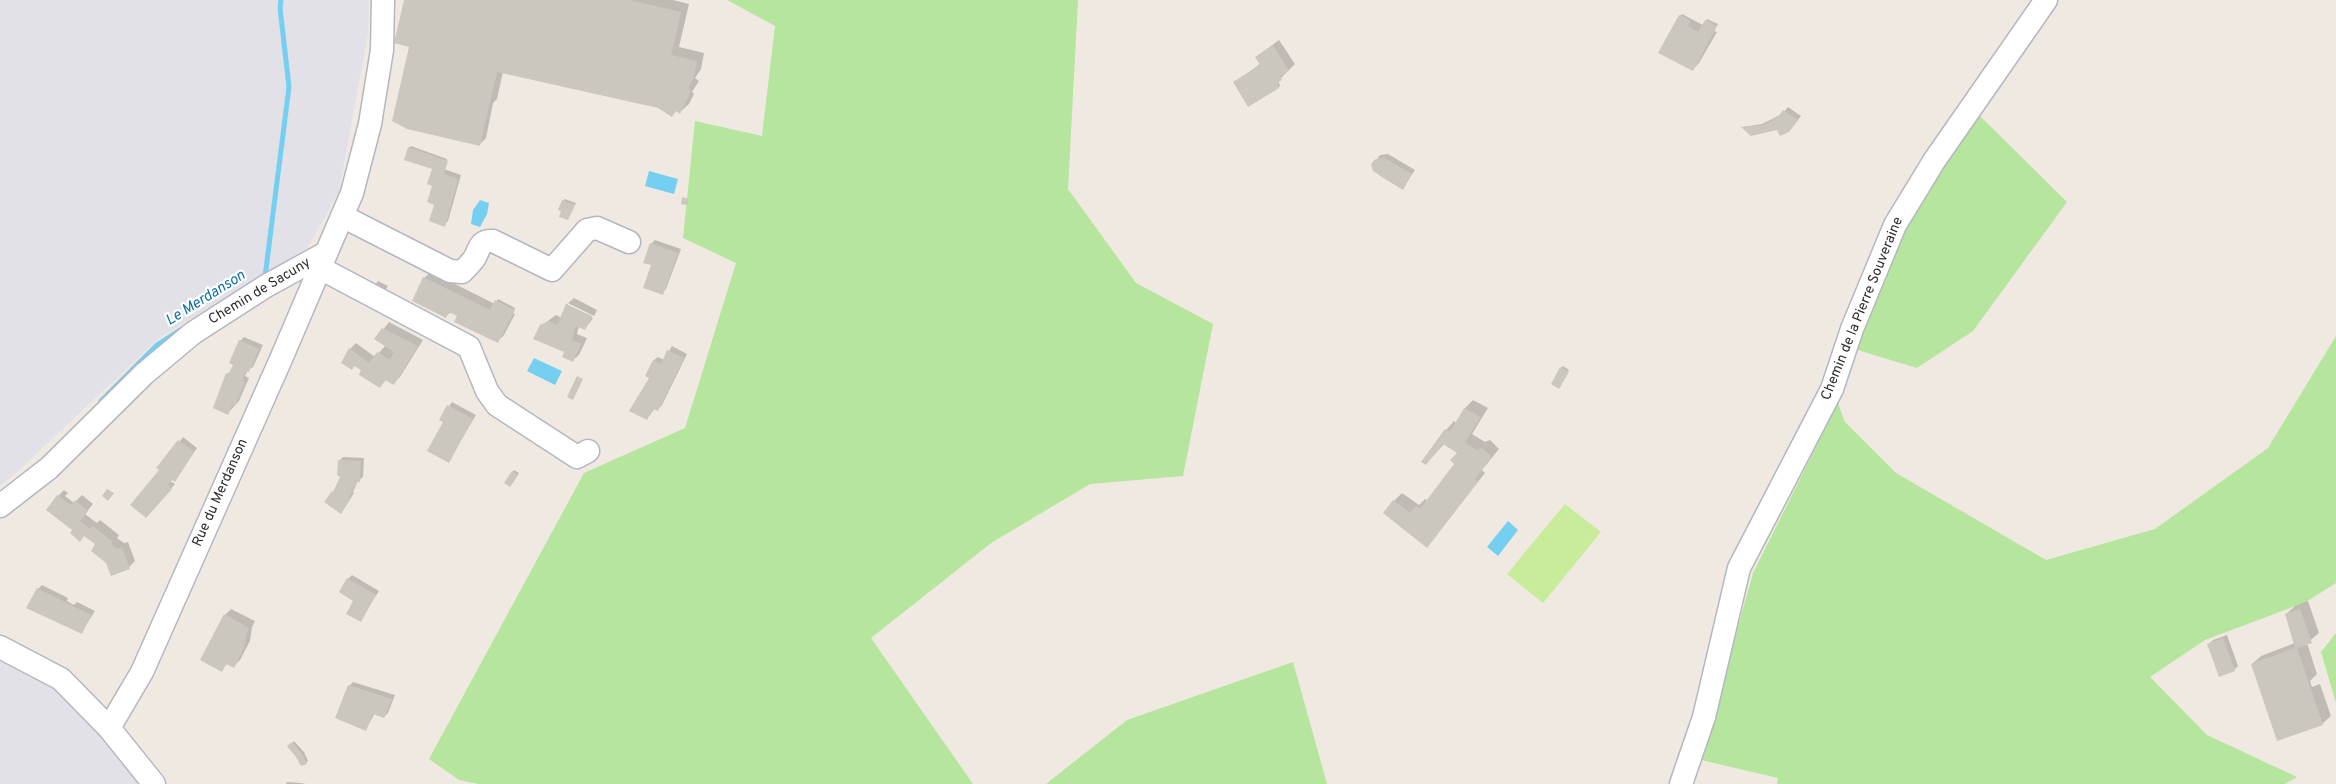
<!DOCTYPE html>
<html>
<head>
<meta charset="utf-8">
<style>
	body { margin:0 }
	canvas { display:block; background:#efe9e1 }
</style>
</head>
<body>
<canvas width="2336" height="784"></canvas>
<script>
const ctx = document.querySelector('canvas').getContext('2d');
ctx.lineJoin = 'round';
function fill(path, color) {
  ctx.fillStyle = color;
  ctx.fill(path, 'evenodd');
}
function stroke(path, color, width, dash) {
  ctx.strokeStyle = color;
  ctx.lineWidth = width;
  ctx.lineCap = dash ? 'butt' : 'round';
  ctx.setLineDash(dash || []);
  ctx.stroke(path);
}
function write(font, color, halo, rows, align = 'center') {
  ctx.font = font + ' Overpass,sans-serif';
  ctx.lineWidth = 4.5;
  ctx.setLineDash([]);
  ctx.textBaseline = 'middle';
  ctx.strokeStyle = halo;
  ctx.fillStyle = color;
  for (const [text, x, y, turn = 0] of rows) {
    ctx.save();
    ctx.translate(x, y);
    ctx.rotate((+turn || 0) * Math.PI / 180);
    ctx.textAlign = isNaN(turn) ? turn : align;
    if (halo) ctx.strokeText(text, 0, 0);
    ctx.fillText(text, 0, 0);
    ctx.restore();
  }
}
fill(new Path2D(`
	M0 0H369L368 34 339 191 307 249 159 338 16 473 0 486Z
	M0 658 60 688 146 784H0Z`), '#e3e1e8');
fill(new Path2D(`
	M727 0H1078L1068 189 1136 283 1213 324 1183 476 1090 484 991 543 871 638 973 784H478L459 780 429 759 584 473 685 428 736 263 683 238 695 121 762 136 775 26Z
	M1975 111 2067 202 1973 331 1917 368 1851 348 1895 225Z
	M2336 336V583L2306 602 2205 640 2150 677 2207 735 2297 777 2285 784H1777L1778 778 1701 760 1753 573 1838 403 1845 422 1896 473 2046 560 2155 529 2268 448Z
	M2336 633V703L2321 652Z
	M1293 662 1327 784H1046L1127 720Z`), '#b6e59e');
fill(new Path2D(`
	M1565 504 1601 532 1543 603 1507 574Z`), '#c9ec9a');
fill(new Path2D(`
	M649 171 678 179 674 194 645 186Z
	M480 200 489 203 487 214 480 227 471 224 473 210Z
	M534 358 562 371 555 385 527 371Z
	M1508 521 1518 530 1498 556 1487 547Z`), '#75cff0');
fill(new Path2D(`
	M405 0H673L689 4 679 47 704 53 701 69 695 78 699 81 692 92 694 94 689 104 680 112 677 110 672 115 659 107 503 72 497 99 493 103 486 138 480 144 410 46Z
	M1682 14 1703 25 1707 19 1718 24 1714 31 1717 32 1699 63 1693 69 1680 16Z
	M1279 40 1295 64 1278 81 1280 85 1279 87 1248 105 1244 76 1261 63 1256 57Z
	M1788 107 1801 116 1793 126 1777 129 1743 127 1762 124 1782 114Z
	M411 146 447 159 444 169 461 175 448 221 444 225 436 204 434 169 409 148Z
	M1388 154 1415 170 1402 189 1379 175 1373 165 1380 155Z
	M565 199 576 203 569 217 563 201Z
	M655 240 681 249 666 289 662 293 652 265 651 244Z
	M431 272 495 304 498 299 515 308 513 313 515 314 504 335 498 341 451 312 446 316 424 278Z
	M378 281 388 286 384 292 374 286Z
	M574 298 597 310 594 316 568 303V306L593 318 585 329 579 326 577 334 587 338 579 355 572 361 566 351 541 326 556 315 562 318 567 304Z
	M389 322 423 340 400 377 393 383 387 379 380 386 355 365 352 369 350 349 356 343 375 357 386 345 376 339Z
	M244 337 263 345 253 367 248 370 245 376 249 378 239 401 228 413 227 374 232 370 240 341Z
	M672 346 687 354 662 405 658 409 655 408 647 419 631 411 650 377 654 360 658 357 664 360Z
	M1563 366 1569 370 1560 386 1561 368Z
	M1473 400 1488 408 1472 434 1485 442 1490 440 1499 449 1482 470 1485 473 1427 546 1394 501 1402 493 1419 505 1425 499 1428 501 1456 464 1458 453 1444 444 1426 464 1446 430 1454 421 1457 423 1465 408Z
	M452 402 476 415 448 462 445 421 441 419Z
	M183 437 197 448 178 476 170 481 175 484 150 512 159 472Z
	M343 457 364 458 363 477 358 481 353 492 354 493 344 508 333 492 342 476 339 461Z
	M514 470 519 473 512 484 505 483Z
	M64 490 68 493 65 496 74 503 82 495 93 504 85 514 97 523 100 520 119 535 117 538 124 543 128 542 135 561 129 567 85 535 74 530 58 496Z
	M352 575 379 591 360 620 348 579Z
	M42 585 68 598 67 601 74 605 77 602 95 611 81 633 38 589Z
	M2308 601 2319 633 2307 643 2317 674 2310 681 2312 687 2320 684 2331 716 2322 724 2252 664 2261 656 2295 643 2286 614 2295 606Z
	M231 609 255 621 252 627 250 641 240 660 234 666 228 663 221 670 225 615Z
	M2227 635 2238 666 2234 670 2209 644 2213 640Z
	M353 682 395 695 388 713 384 717 375 713 366 729 349 686Z
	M294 741 304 752 308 761 306 763 289 747Z
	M287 782 301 783 306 784H286Z`), '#0003');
stroke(new Path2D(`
	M265 277 289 87 280 8 281 0
	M101 401 157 345 180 330`), '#75cff0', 5);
fill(new Path2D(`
	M404 0H630L681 12 671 55 697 61 693 79 688 87 691 90 680 114 676 111 672 117 658 108 497 72 480 146 407 129 392 121 409 47 394 43Z
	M1679 15 1691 21 1688 26 1698 32 1705 20 1717 26 1693 71 1658 53Z
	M1273 45 1289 71 1280 76 1282 80 1277 83 1279 88 1248 107 1233 82 1260 65 1255 57Z
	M1783 110 1798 120 1789 132 1780 136 1777 130 1751 136 1741 127 1764 125 1778 117Z
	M408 147 448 161 444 174 458 179 445 227 429 221 434 205 427 202 432 186 427 184 432 169 404 160Z
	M1379 158 1386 159 1412 174 1403 190 1373 171 1371 165 1374 160Z
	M682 197 689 199 687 205 681 204Z
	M562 200 575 205 568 220 559 217 561 211 558 210Z
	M650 243 678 253 663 295 643 288 651 265 643 263Z
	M423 277 490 310 495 300 515 310 498 343 454 322 457 316 449 312 446 318 412 301Z
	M566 304 592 316 585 330 576 326 573 333 574 334 572 340 581 344 573 362 562 357 564 352 533 339 540 325 549 321 557 325Z
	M382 328 418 346 394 385 385 380 380 388 359 375 361 370 354 366 352 370 341 363 349 348 369 363 377 352 390 360 394 352 374 339Z
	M239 340 259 349 249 372 246 371 242 380 245 382 235 406 232 405 228 415 213 408 226 373 228 375 233 365 229 363Z
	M667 350 684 358 658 411 653 409 647 420 629 411 649 378 645 376 653 360 661 364Z
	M1560 367 1569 372 1559 389 1551 384Z
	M577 376 583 379 573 400 567 397Z
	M447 405 473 419 449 463 427 451 443 422 439 420Z
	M1464 408 1481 417 1465 442 1476 450 1482 448 1491 456V458L1475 479 1478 482 1427 548 1383 513 1393 500 1410 513 1416 506 1420 509 1454 464 1450 460 1457 453 1443 444 1426 465 1421 462 1445 429 1450 432Z
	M178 440 194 452 175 482 172 480 168 485 172 489 146 518 130 505 159 470 156 468Z
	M338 460 361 461 360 482H357L349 497 351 498 341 514 324 502 332 491 333 492 340 477 337 475Z
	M512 471 518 475 510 487 504 483Z
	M107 489 114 493 108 501 102 496Z
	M57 495 71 505 75 500 88 511 80 521 90 529 93 526 113 542 111 544 117 549 122 547 130 569 111 576 106 563 91 551 95 544 84 536 80 542 70 533 72 530 46 510Z
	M347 578 376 595 361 622 346 614 353 601 339 592Z
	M37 588 91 615 82 634 26 608Z
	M2300 609 2312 643 2297 648 2323 725 2277 741 2251 664 2295 648 2285 614Z
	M224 614 249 628 246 635 244 648 234 668 226 664 222 672 200 660Z
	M2223 638 2235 671 2219 677 2207 644Z
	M348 685 392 699 384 718 373 714 366 731 335 718Z
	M292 742 302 754 307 764 301 766 296 757 287 746Z`), '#cbc7bf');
const minor = new Path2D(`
	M342 216 450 271 462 272C466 268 470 264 474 259 480 249 479 240 493 241L552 270 587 230 597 228 629 242
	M320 268 469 347 487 391 497 405 577 457 588 451
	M0 506 49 468 144 374 193 333 266 286 326 253
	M0 647 61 679 109 728 154 784
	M109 728 142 672 281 359 352 193 370 124 382 50 383 0
	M1681 784 1704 717 1739 568 1832 389 1852 329 1895 225 1934 161 2046 0`);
stroke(minor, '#b4b7c1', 25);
stroke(minor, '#fff', 22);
write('14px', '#2e2e2e', '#fff', [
	["Chemin de Sacuny",260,292,-31],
	["Chemin de la Pierre Souveraine",1863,309,-68],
	["Rue du Merdanson",221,493,-66]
]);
write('italic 15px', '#0d6fa3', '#fff', [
	["Le Merdanson",206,299,-32]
]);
</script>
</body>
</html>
